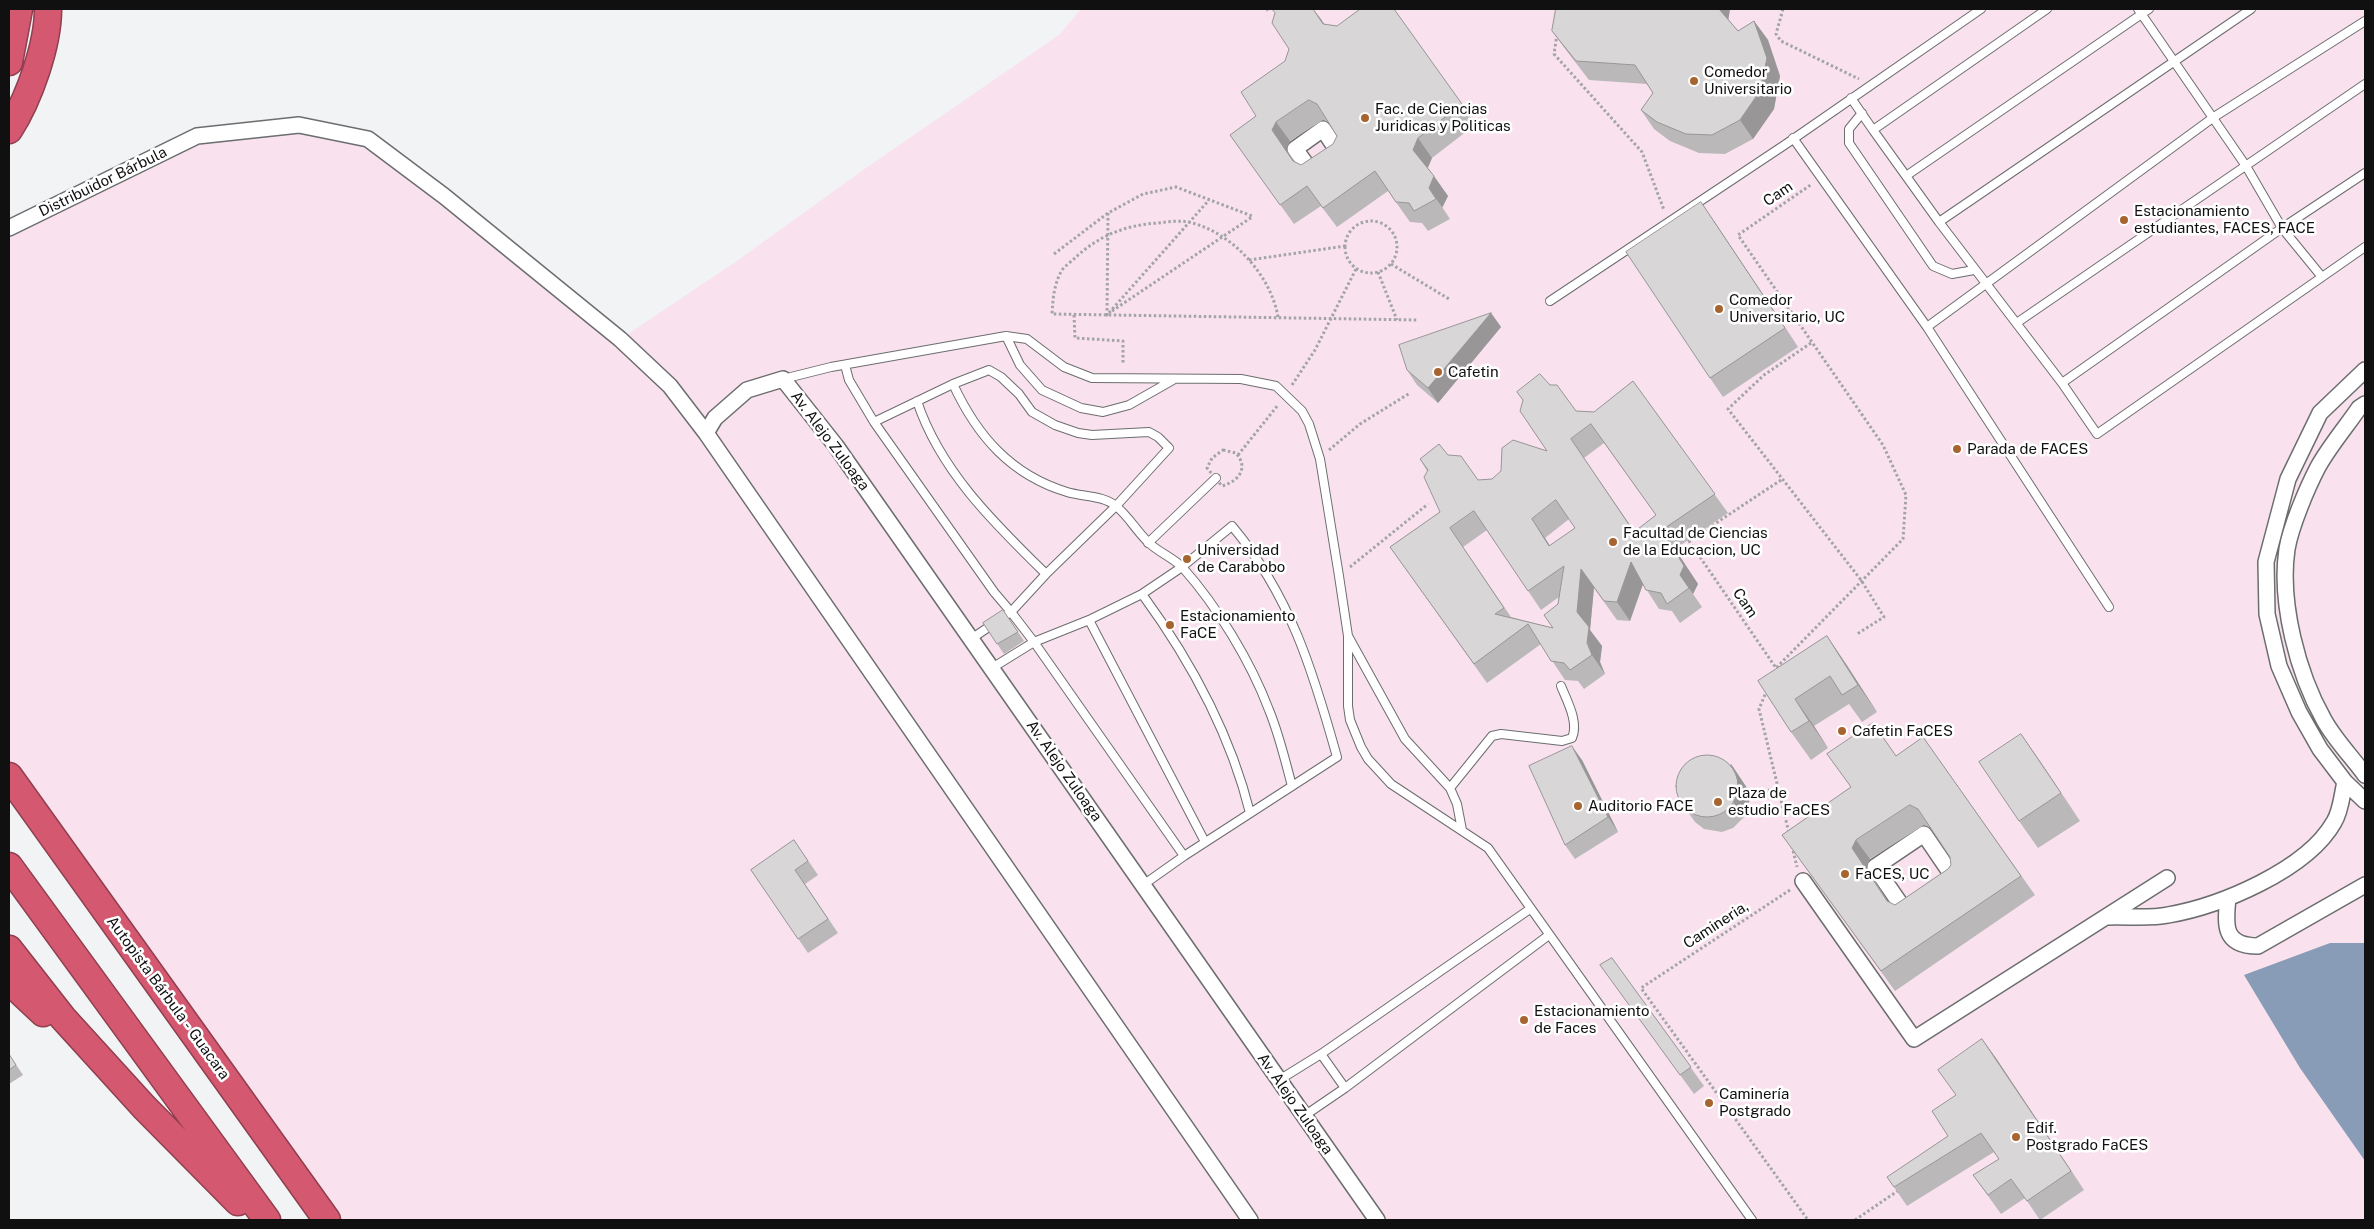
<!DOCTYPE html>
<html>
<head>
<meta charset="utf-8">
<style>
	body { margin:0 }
	#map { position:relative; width:2374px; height:1229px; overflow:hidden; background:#f2f3f5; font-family:"Public Sans",sans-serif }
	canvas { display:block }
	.frame { position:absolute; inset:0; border:10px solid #101011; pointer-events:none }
</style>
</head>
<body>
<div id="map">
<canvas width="2374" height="1229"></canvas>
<div class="frame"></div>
</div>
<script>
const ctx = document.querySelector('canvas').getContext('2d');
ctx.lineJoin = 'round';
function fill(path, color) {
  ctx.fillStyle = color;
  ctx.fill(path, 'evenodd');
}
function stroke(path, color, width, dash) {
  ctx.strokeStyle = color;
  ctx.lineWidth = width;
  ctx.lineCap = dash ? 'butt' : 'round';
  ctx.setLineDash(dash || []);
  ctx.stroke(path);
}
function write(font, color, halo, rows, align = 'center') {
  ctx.font = font + ' "Public Sans",sans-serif';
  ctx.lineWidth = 5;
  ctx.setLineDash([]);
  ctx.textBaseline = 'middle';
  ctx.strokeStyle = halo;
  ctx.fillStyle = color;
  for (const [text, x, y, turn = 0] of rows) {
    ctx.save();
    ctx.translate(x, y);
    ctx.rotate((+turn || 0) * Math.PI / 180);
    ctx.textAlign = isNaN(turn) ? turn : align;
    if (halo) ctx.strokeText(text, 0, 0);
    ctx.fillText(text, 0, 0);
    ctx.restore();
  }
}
fill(new Path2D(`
	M1081 9H2365V1220H327L9 776V228L197 136 299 125 363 140 438 203 616 342 734 263 866 168 1059 35Z`), '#f9e2ee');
fill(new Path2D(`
	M2330 943H2365V1161L2300 1068 2244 975Z`), '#889bb7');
const lane = new Path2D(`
	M2138 9 2246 166 2282 228 2322 277
	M1851 98 1873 130
	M1862 113 1849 129V143L1933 266 1952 274 1974 270
	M1793 138 1927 327 2214 117 2365 21
	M2365 173 2282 228 2062 383 2097 434 2365 247
	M1906 176 2149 9
	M1939 222 1873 130 2047 9
	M1550 301 1786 144 1981 9
	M2018 322 2365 84
	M1927 327 2109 607
	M1006 336 1020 365 1042 390 1081 408 1103 412 1129 405 1173 380
	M845 365 849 380 874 422 994 592 1011 612 1034 642 1184 856
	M783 379 831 367 1006 336 1027 339 1064 367 1092 378 1241 379 1276 386 1302 411 1309 424 1320 459 1339 576 1348 636V706L1350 720 1361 747 1368 759 1391 784 1488 848 1752 1220
	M2062 383 1939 222 2251 9
	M953 384C977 436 1011 475 1067 492 1083 497 1104 495 1117 507 1128 516 1136 530 1147 541 1157 552 1173 557 1183 568 1217 606 1251 662 1269 710 1279 734 1285 760 1292 786
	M917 401C940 471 995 524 1046 574
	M874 422 953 384 989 370 1001 377 1019 394 1032 412 1055 425 1078 433 1092 435 1149 432 1158 437 1169 448 1116 506 1046 574 1011 612 971 639
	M1148 543 1216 478
	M1142 594C1191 661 1230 732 1250 813
	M1089 620 1205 842
	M1348 636 1405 739 1450 788 1457 804 1462 830
	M992 668 1034 642 1089 620 1142 594 1182 567 1232 526C1290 595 1313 671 1337 757L1184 856 1143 885
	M1450 788 1492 736 1501 734 1562 741 1572 738C1579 722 1567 701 1561 686
	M1530 909 1321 1054 1345 1088 1549 935
	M1279 1080 1321 1054
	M1304 1116 1345 1088`);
const street = new Path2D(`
	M1323 129 1341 156 1314 175 1295 149Z
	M9 228 197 136 299 125 368 139 444 196 620 339 670 386 706 433 1250 1220
	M2365 370 2320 413 2288 479 2266 562 2267 614 2279 666 2299 712 2320 749 2345 782 2365 801
	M2365 404 2359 408C2346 427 2329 447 2318 467 2307 488 2291 526 2287 549 2279 603 2298 674 2324 720 2335 740 2352 757 2365 775
	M706 433 715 418 747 390 783 379 836 446 1377 1220
	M1924 834 1956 881 1908 915 1875 867Z
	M1803 881 1914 1039 2167 878
	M2228 898C2225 925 2223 946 2258 946L2365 885
	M2107 917C2126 916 2149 919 2168 915 2220 906 2307 870 2334 822 2341 811 2342 794 2345 782`);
const highway = new Path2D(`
	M9 62 19 9
	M9 130C29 99 48 45 48 9
	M9 776 327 1220
	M9 866 267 1220
	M9 949 63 1018 144 1107 238 1202
	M9 981 43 1013`);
stroke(lane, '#6c6d6f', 10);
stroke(street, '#6c6d6f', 18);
stroke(highway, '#8f3f4f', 29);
stroke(new Path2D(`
	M1783 9 1776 34 1781 41 1859 79
	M1557 34 1554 54 1642 152 1664 210
	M1108 213 1107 315 1209 200
	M1345 247a26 26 0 1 1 52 0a26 26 0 1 1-52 0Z
	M1054 254 1108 213 1143 194 1176 187 1252 216
	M1249 260 1345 246
	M1391 264 1449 299
	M1378 272 1397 320
	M1112 311 1252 217
	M1074 315 1075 338 1123 341V365
	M1278 317C1271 275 1231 231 1188 222 1178 220 1168 222 1158 223 1126 225 1100 235 1076 257 1072 261 1066 265 1062 270 1054 284 1053 298 1052 314L1418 320
	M1811 343 1764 375 1728 409 1861 580 1884 617 1857 634
	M1292 385 1315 350 1356 269
	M1223 450 1236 453C1249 468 1239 481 1222 486L1207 468 1212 458Z
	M1329 450 1360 424 1410 393
	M1238 455 1278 405
	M1781 480 1689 541 1776 668 1903 539 1906 495 1883 445 1738 235 1812 184
	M1350 567 1428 504
	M1767 690 1759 709 1789 833
	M1753 789 1779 791
	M1792 846 1797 867
	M1790 890 1641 988 1808 1220
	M1855 1220 1899 1190`), '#a3a4a5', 3, [2.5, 2.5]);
stroke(lane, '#fff', 8);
stroke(street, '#fff', 15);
stroke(highway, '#d45870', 26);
fill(new Path2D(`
	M1265 9H1270L1267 12Z
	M1394 9 1476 124 1432 158 1427 168 1448 196 1442 208 1450 219 1428 231 1422 223 1410 222 1388 191 1337 227 1321 206 1294 224 1230 135 1256 116 1285 61 1289 49 1275 13 1324 24 1337 26ZM1323 120 1328 122 1337 136 1333 144 1301 165 1294 161 1286 149 1290 141Z
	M1556 9H1730L1728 19 1738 31 1754 21 1768 40 1780 76 1774 109 1753 139 1725 154 1699 153 1670 141 1654 129 1641 110 1653 93 1647 84 1589 80 1566 50 1552 31Z
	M1714 221 1798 347 1723 397 1710 378Z
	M1491 313 1501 327 1438 403 1417 385 1407 370Z
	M1633 381 1728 513 1675 549 1698 584 1693 594 1702 607 1680 623 1672 611 1659 609 1643 584 1630 621 1617 620 1594 588 1590 630 1602 646 1600 662 1605 674 1584 689 1578 681 1565 680 1541 644 1487 683 1390 547 1440 512 1427 471 1420 459 1448 455 1478 480 1492 479 1547 451 1523 400 1517 392 1550 385 1576 411 1594 412ZM1604 443 1656 515 1635 532 1584 458ZM1569 519 1575 528 1550 546 1545 538ZM1487 530 1541 610 1559 597 1553 628 1511 617 1463 547Z
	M1003 610 1024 641 1004 654 983 623Z
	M1827 636 1846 664 1877 712 1862 722 1849 704 1814 726 1828 748 1811 760 1791 732 1758 681Z
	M1873 723 1896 756 1923 737 2035 895 1895 991 1782 835 1851 787ZM1924 825 1931 828 1950 857 1951 865 1948 869 1895 905 1888 902 1866 867 1870 859Z
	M2021 734 2080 821 2038 848 2019 821Z
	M1582 760 1618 832 1575 859 1565 845Z
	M1731 764 1747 788 1750 799 1744 817 1733 828 1722 832 1704 829 1695 822 1685 808Z
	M794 840 818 875 805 884 838 933 808 953 751 870Z
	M1612 958 1704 1086 1694 1094 1600 965Z
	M1982 1039 2084 1190 2040 1220 2025 1198 2001 1214 1973 1175 1999 1159 1994 1152 1907 1206 1894 1187 1948 1136 1956 1095Z
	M9 1054 23 1075 9 1084Z`), '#bbb8ba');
fill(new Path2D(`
	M1313 9 1321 19 1337 44 1323 24Z
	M1718 9H1730L1728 22Z
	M1754 21 1768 40 1780 76 1774 109 1753 139 1740 120Z
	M1276 122 1290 141 1286 149 1306 181 1272 130Z
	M1418 138 1432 158 1427 170 1413 150Z
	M1434 176 1448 196 1442 208 1450 219 1429 188Z
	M1701 202 1714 221 1798 347 1785 328Z
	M1491 313 1501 327 1438 403 1428 388Z
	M1532 519 1545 538 1562 565 1549 546Z
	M1662 530 1675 549 1698 584 1693 594 1702 607 1680 575Z
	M1631 562 1644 581 1630 621 1617 602Z
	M1581 569 1594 587 1590 630 1602 646 1600 662 1605 674 1592 655 1577 612Z
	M1827 636 1846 664 1877 712 1858 685Z
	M1795 699 1814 726 1828 748 1809 721Z
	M2021 734 2040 761 2080 821 2061 793Z
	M1572 746 1582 760 1618 832 1608 817Z
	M1731 764 1747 788 1750 799 1744 817 1734 803Z
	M1856 840 1870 859 1866 867 1900 920 1852 848Z
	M1982 1039 1996 1058 2084 1190 2071 1171Z`), '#989697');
const building = new Path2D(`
	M1272 9H1313L1323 24 1337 26 1360 9H1394L1462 104 1418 138 1413 150 1434 176 1429 188 1436 199 1414 211 1409 203 1396 202 1375 171 1323 208 1307 186 1280 205 1230 135 1256 116 1241 92 1285 61 1289 49 1272 23 1275 13ZM1309 100 1317 104 1337 136 1333 144 1301 165 1293 161 1272 130 1276 122Z
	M1556 9H1719L1738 31 1754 21 1767 58 1760 91 1740 120 1712 135 1686 134 1657 122 1641 110 1653 93 1635 65 1576 61 1552 31Z
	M1701 202 1785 328 1710 378 1626 252Z
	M1491 313 1428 388 1407 370 1399 345Z
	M1540 374 1550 385H1557L1576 411 1594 412 1633 381 1715 494 1662 530 1684 566 1680 575 1689 588 1667 604 1661 593 1646 590 1631 562 1617 602 1604 601 1581 569 1577 612 1589 627 1587 643 1592 655 1570 670 1564 663 1551 661 1528 624 1474 664 1390 547 1440 512 1424 477 1428 470 1420 459 1439 444 1448 455 1461 456 1478 480 1492 479 1501 471 1502 448 1513 440 1547 451 1520 411 1523 400 1517 392ZM1591 424 1656 515 1634 532 1571 439ZM1556 500 1575 528 1549 546 1532 519ZM1474 511 1528 591 1564 566 1558 604 1544 615 1553 628 1495 614 1504 608 1450 528Z
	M1003 610 1018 632 997 644 983 623Z
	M1827 636 1858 685 1842 695 1830 676 1795 699 1809 721 1791 732 1758 681Z
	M1873 723 1896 756 1923 737 2021 876 1881 971 1782 835 1851 787 1827 754ZM1910 805 1918 809 1950 857 1951 865 1948 869 1895 905 1887 901 1852 848 1856 840Z
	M2021 734 2061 793 2019 821 1979 762Z
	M1572 746 1608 817 1565 845 1529 766Z
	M1676 786a31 31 0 1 1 62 0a31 31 0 1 1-62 0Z
	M794 840 808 861 795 870 828 919 798 939 751 870Z
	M1612 958 1691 1067 1680 1075 1600 965Z
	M1982 1039 2071 1171 2027 1201 2011 1179 1988 1195 1973 1175 1999 1159 1981 1133 1894 1187 1887 1177 1948 1136 1932 1111 1956 1095 1938 1070Z
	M9 1054 16 1065 9 1070Z`);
fill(building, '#d9d6d8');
stroke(building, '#989697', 1);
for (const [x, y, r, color] of [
	[1694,81,5,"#a66430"],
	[1365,118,5,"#a66430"],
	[2124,220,5,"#a66430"],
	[1719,309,5,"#a66430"],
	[1438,372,5,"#a66430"],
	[1957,449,5,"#a66430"],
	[1613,542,5,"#a66430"],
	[1187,559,5,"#a66430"],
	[1170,625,5,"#a66430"],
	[1842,731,5,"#a66430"],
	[1718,802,5,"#a66430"],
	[1578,806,5,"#a66430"],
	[1845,874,5,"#a66430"],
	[1524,1020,5,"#a66430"],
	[1709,1103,5,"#a66430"],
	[2016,1137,5,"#a66430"]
]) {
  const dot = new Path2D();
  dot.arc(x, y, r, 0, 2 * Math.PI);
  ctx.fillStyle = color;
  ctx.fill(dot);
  stroke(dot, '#fff', 2);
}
write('15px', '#101011', '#fff', [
	["Comedor",1704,72],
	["Universitario",1704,89],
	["Fac. de Ciencias",1375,109],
	["Juridicas y Politicas",1375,126],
	["Estacionamiento",2134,211],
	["estudiantes, FACES, FACE",2134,228],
	["Comedor",1729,300],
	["Universitario, UC",1729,317],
	["Cafetin",1448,372],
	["Parada de FACES",1967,449],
	["Facultad de Ciencias",1623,533],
	["de la Educacion, UC",1623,550],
	["Universidad",1197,550],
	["de Carabobo",1197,567],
	["Estacionamiento",1180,616],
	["FaCE",1180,633],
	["Cafetin FaCES",1852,731],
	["Plaza de",1728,793],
	["estudio FaCES",1728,810],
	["Auditorio FACE",1588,806],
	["FaCES, UC",1855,874],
	["Estacionamiento",1534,1011],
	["de Faces",1534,1028],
	["Caminería",1719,1094],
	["Postgrado",1719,1111],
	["Edif.",2026,1128],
	["Postgrado FaCES",2026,1145]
], 'left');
write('15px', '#101011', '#fff', [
	["Distribuidor Bárbula",103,182,-26],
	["Cam",1778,194,-34],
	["Av. Alejo Zuloaga",830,441,53],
	["Cam",1745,603,56],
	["Av. Alejo Zuloaga",1064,771,55],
	["Camineria,",1716,925,-33],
	["Autopista Bárbula - Guacara",168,998,54],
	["Av. Alejo Zuloaga",1295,1104,55]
]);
</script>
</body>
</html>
